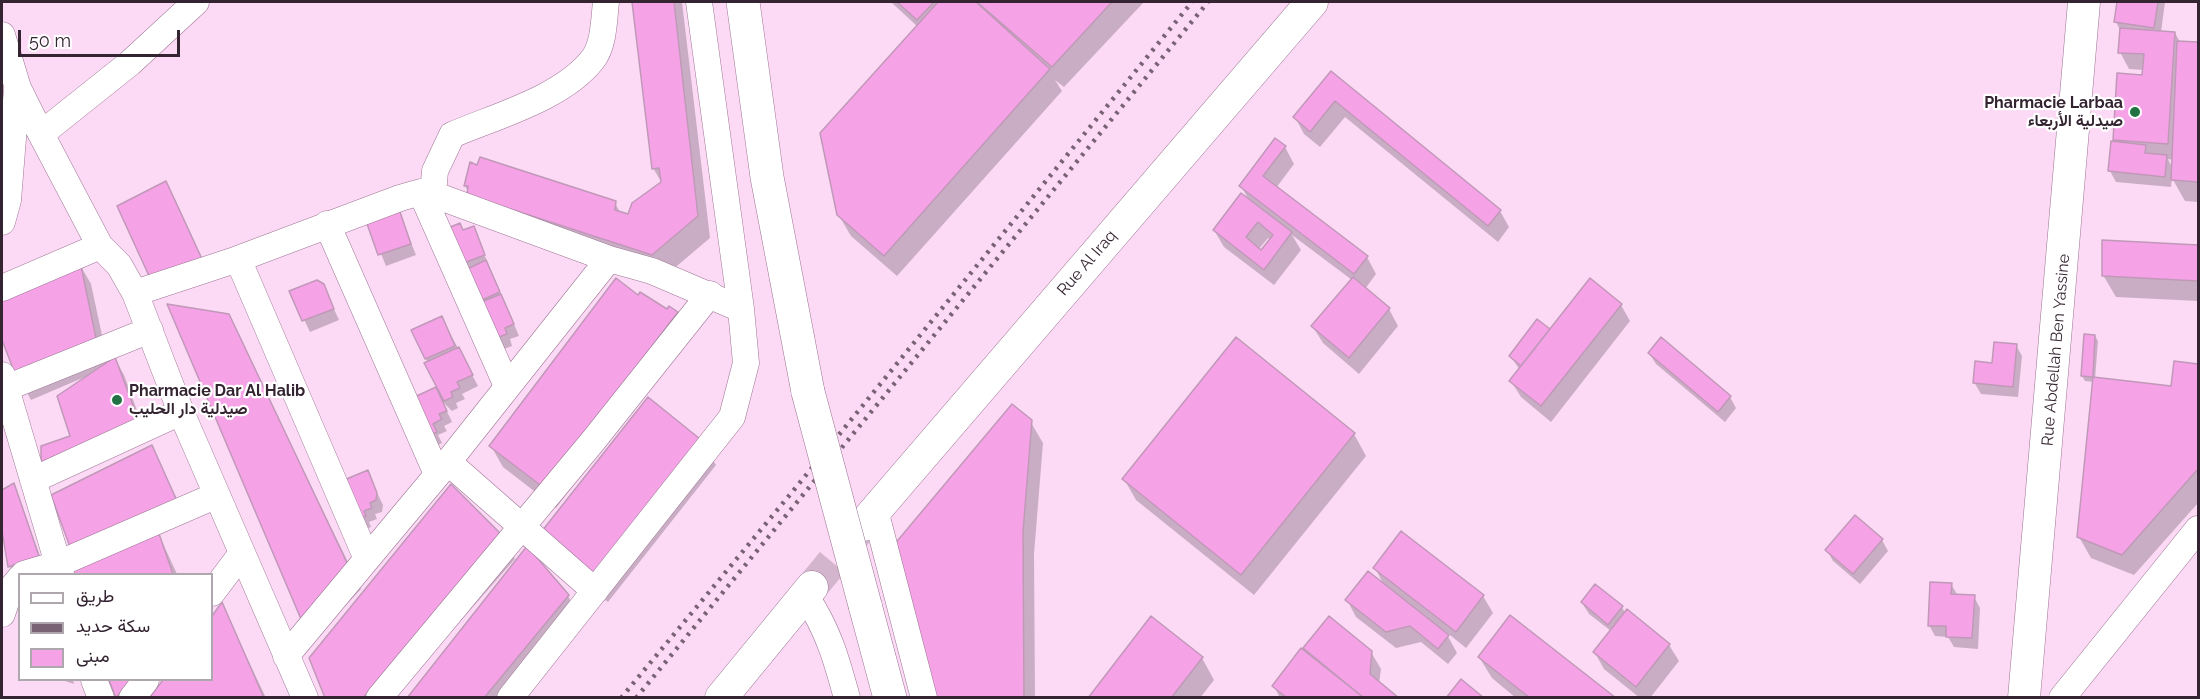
<!DOCTYPE html>
<html>
<head>
<meta charset="utf-8">
<style>
	body { margin:0 }
	#map { position:relative; width:2200px; height:699px; overflow:hidden; background:#fcd9f5; font-family:Raleway,Vazirmatn,sans-serif }
	canvas { display:block }
	.frame { position:absolute; inset:0; border:3px solid #342431; pointer-events:none }
	.legend { position:absolute; left:18px; top:573px; width:195px; height:108px; box-sizing:border-box; background:#fff; border:2px solid #aea7ad; margin:0; padding:8px 10px; list-style:none; font-size:18px; color:#342431 }
	.legend li { display:flex; align-items:center; gap:12px; height:30px }
	.legend b { width:30px; border:2px solid #aea7ad }
	.scale { position:absolute; left:18px; top:30px; width:162px; height:27px; box-sizing:border-box; border:3px solid #342431; border-top:0; padding-left:8px; font-size:18px; line-height:21px; white-space:nowrap; color:#342431; -webkit-text-stroke:4px #fff; paint-order:stroke }
</style>
</head>
<body>
<div id="map">
<canvas width="2200" height="699"></canvas>
<div class="frame"></div>
<ul class="legend">
<li><b style="height:8px;background:#fff"></b>طريق</li>
<li><b style="height:8px;background:#786274"></b>سكة حديد</li>
<li><b style="height:16px;background:#f6a2e7"></b>مبنى</li>
</ul>
<div class="scale">50 m</div>
</div>
<script>
const ctx = document.querySelector('canvas').getContext('2d');
ctx.lineJoin = 'round';
function fill(path, color) {
  ctx.fillStyle = color;
  ctx.fill(path, 'evenodd');
}
function stroke(path, color, width, dash) {
  ctx.strokeStyle = color;
  ctx.lineWidth = width;
  ctx.lineCap = dash ? 'butt' : 'round';
  ctx.setLineDash(dash || []);
  ctx.stroke(path);
}
function write(font, color, halo, rows, align = 'center') {
  ctx.font = font + ' Raleway,Vazirmatn,sans-serif';
  ctx.lineWidth = 4.5;
  ctx.setLineDash([]);
  ctx.textBaseline = 'middle';
  ctx.strokeStyle = halo;
  ctx.fillStyle = color;
  for (const [text, x, y, turn = 0] of rows) {
    ctx.save();
    ctx.translate(x, y);
    ctx.rotate((+turn || 0) * Math.PI / 180);
    ctx.textAlign = isNaN(turn) ? turn : align;
    if (halo) ctx.strokeText(text, 0, 0);
    ctx.fillText(text, 0, 0);
    ctx.restore();
  }
}
fill(new Path2D(`
	M633 2H682L710 238 665 276 468 191 465 186 615 203 621 214 629 216 662 183 653 168Z
	M891 2H1144L1064 87 1055 80 1062 91 897 276 851 236 838 214 918 27Z
	M2118 2H2165L2161 32 2175 33 2180 42 2198 43V202L2185 201 2172 178 2171 187 2116 182 2110 171 2116 143 2114 139 2144 77V70L2129 69 2120 52 2121 32 2116 22ZM2168 159 2174 160 2173 169Z
	M1331 73 1500 211 1509 227 1498 242 1345 117 1320 147 1304 134 1295 117Z
	M1285 147 1294 164 1276 188 1367 257 1376 274 1365 289 1389 309 1398 326 1359 374 1323 343 1313 327 1352 280 1292 235 1301 250 1274 285 1224 247 1214 230 1250 202 1241 186ZM1268 238 1271 240 1262 252 1259 249Z
	M166 183 175 199 210 276Z
	M398 211 416 255 386 266 368 222Z
	M473 228 519 336 510 339 512 346 504 349 448 229 463 232Z
	M2103 242 2198 247V301L2116 297 2103 275Z
	M79 263 91 284 108 363 115 359 124 375 147 438 52 477 43 461 42 447 72 437 92 374 31 400 19 378 2 336V296Z
	M323 285 339 320 310 332 291 292Z
	M638 297 677 313 689 335 556 508 503 467 491 446Z
	M1621 305 1630 321 1551 422 1521 397 1511 381 1520 370 1511 357 1548 330Z
	M228 315 361 589 314 639Z
	M442 318 478 386 462 394 465 399 456 403 458 408 452 411 442 401 452 422 444 426 447 431 438 435 442 443 431 448 408 402 439 388 413 330Z
	M2095 336 2098 341 2095 379 2173 388 2175 363 2198 365V503L2134 575 2091 558 2079 537 2094 382 2085 381 2082 376Z
	M1237 339 1354 434 1366 456 1254 595 1136 500 1124 479Z
	M2016 345 2022 356 2018 397 1981 394 1974 382Z
	M1649 353 1730 397 1736 408 1725 422 1656 364Z
	M1030 421 1043 443 1034 554 1035 698H938Z
	M703 444 716 465 608 602 552 558Z
	M152 447 188 522 159 535 177 574H76L75 570Z
	M367 472 383 505 382 512 375 514 377 519 369 522 371 527 361 531Z
	M13 485 44 567 16 578 10 567 2 523V492Z
	M1401 533 1483 596 1493 613 1466 648 1445 631 1457 653 1448 664 1421 642 1396 648 1356 617 1347 600 1385 587 1375 568Z
	M502 537 515 559 393 698H327Z
	M1882 540 1888 551 1860 584 1833 561 1827 550Z
	M1951 584 1958 596 1974 597 1980 608 1978 649 1954 647 1948 637 1935 636 1929 625Z
	M568 596 580 617 514 698H409Z
	M1582 603 1622 607 1625 613 1669 645 1679 661 1650 698H1640L1604 669 1595 653 1611 631 1589 614Z
	M222 605 266 698H151L165 680H212V618Z
	M1329 618 1371 652 1381 669 1379 684 1397 698H1280L1274 686Z
	M1479 657 1614 698H1516L1492 678Z
	M1202 658 1214 680 1200 698H1090Z
	M62 680H73L74 684Z
	M110 680H158L144 698H116Z`), '#0003');
const building = new Path2D(`
	M632 2H674L698 216 652 255 467 195 468 186H464L470 162 477 165 480 157 616 201 615 210 628 214 632 203 661 182 659 168 652 169Z
	M897 2H934L917 20Z
	M938 2H976L1050 69 884 256 837 215 820 133Z
	M977 2H1112L1052 67Z
	M2117 2H2158L2154 28 2114 22Z
	M2120 28 2175 32 2168 144 2113 140 2117 73 2142 75 2144 54 2118 53Z
	M2177 41 2198 42V182L2171 180Z
	M1331 71 1501 210 1488 226 1335 101 1310 132 1293 117Z
	M1275 138 1286 146 1263 176 1368 256 1354 274 1239 186Z
	M2111 141 2146 145 2145 153 2167 155 2165 177 2108 171Z
	M166 181 202 259 150 278 117 206Z
	M1241 193 1292 232 1264 270 1213 230ZM1258 222 1273 235 1261 250 1246 237Z
	M399 209 411 244 378 255 366 221Z
	M460 223 463 230 474 226 485 255 456 266 448 228Z
	M2102 240 2198 245V281L2102 276Z
	M486 260 500 292 473 304 459 273Z
	M80 261 97 343 17 379 2 340V295Z
	M1353 277 1390 308 1349 358 1311 326Z
	M616 278 638 295 640 292 667 309 669 306 678 312 544 488 489 446Z
	M1590 278 1622 304 1541 406 1509 381Z
	M317 280 324 284 334 309 302 321 289 291Z
	M501 294 514 324 505 328 507 334 499 337 474 305Z
	M167 304 229 314 349 567 301 619Z
	M442 316 455 346 425 359 411 330Z
	M1537 319 1550 329 1521 366 1509 356Z
	M2084 334 2095 335 2093 377 2081 376Z
	M1236 337 1355 433 1241 575 1122 479Z
	M1661 337 1731 396 1718 412 1648 353Z
	M1994 342 2017 344 2013 387 1973 383 1975 361 1992 363Z
	M459 347 473 375 457 382 460 388 451 392 453 397 444 401 424 363Z
	M115 357 139 421 41 462V446L70 436 57 396Z
	M2174 361 2198 364V469L2122 555 2077 537 2093 377 2171 386Z
	M436 387 447 411 439 414 442 419 433 424 437 432 424 438 406 401Z
	M648 397 705 443 595 582 538 536Z
	M1012 404 1032 420 1023 532 1024 698H936L893 546Z
	M152 445 177 501 70 547 51 495Z
	M368 470 377 493 376 500 370 503 372 508 364 511 366 516 353 521 337 483Z
	M14 483 39 556 8 567 2 531V490Z
	M451 484 503 536 363 698H325L309 658Z
	M1855 515 1883 539 1853 574 1825 550Z
	M157 528 173 574H74L73 569Z
	M1401 531 1484 595 1456 632 1373 568Z
	M527 546 569 595 484 698H407Z
	M1368 571 1449 635 1438 649 1410 626 1386 632 1345 600Z
	M1930 582 1952 583 1951 594 1975 595 1972 638 1946 637V626H1928Z
	M1595 584 1623 606 1608 625 1581 602Z
	M222 602 264 698H149L163 680H212V616Z
	M1627 609 1670 644 1636 687 1593 652Z
	M1510 615 1616 698H1530L1478 657Z
	M1151 616 1203 657 1171 698H1088Z
	M1329 616 1372 651 1370 674 1399 698H1364L1303 648Z
	M1301 648 1364 698H1287L1272 686Z
	M1461 679 1484 698H1446Z
	M109 680H130L116 698Z`);
fill(building, '#f6a2e7');
stroke(building, '#c098b8', 1.5);
stroke(new Path2D(`
	M812 587 862 526`), '#d4b5ce', 32, [32, 16]);
const minor = new Path2D(`
	M699 2 741 309
	M2 35 18 88 41 134 100 246 119 265 135 293 181 412 305 698
	M41 134 130 63 196 2
	M421 192 507 386
	M433 194 435 171 452 135C496 116 563 98 593 59 604 45 604 19 606 2
	M2 222 8 200 17 89
	M327 224 437 474
	M238 259 367 559
	M2 288 100 246
	M135 293 238 259 400 198 421 192 443 198 609 259 652 271 741 309 746 363 732 417 510 698
	M2 375 61 574
	M6 388 150 330
	M448 462 595 591
	M33 480 181 412
	M875 510 924 698
	M24 574 58 564 217 495
	M212 593 242 553
	M806 597C828 629 837 661 847 698
	M2 614 10 590 20 578
	M286 656 448 462 609 259
	M94 680 101 698
	M132 698 146 680
	M379 698 593 441 710 294
	M2062 698 2198 529`);
const tertiary = new Path2D(`
	M863 525 1312 2
	M721 698 812 587
	M2024 698 2084 2`);
const secondary = new Path2D(`
	M743 2 767 177 808 392
	M865 605 890 698`);
stroke(minor, '#9d7695', 27);
stroke(tertiary, '#9d7695', 33);
stroke(secondary, '#9d7695', 34);
stroke(minor, '#fff', 26);
stroke(tertiary, '#fff', 32);
stroke(secondary, '#fff', 33);
stroke(new Path2D(`
	M621 698 793 491 1192 2
	M636 698 1208 2`), '#786274', 4.5, [3, 6]);
const secondaryBridge = new Path2D(`
	M808 392 865 605`);
stroke(secondaryBridge, '#9d7695', 34, []);
stroke(secondaryBridge, '#fff', 33);
for (const [x, y, r, color] of [
	[2135,112,6,"#227243"],
	[117,400,6,"#227243"]
]) {
  const dot = new Path2D();
  dot.arc(x, y, r, 0, 2 * Math.PI);
  ctx.fillStyle = color;
  ctx.fill(dot);
  stroke(dot, '#fff', 2);
}
write('bold 16px', '#342431', '#fff', [
	["Pharmacie Larbaa",2123,103],
	["صيدلية الأربعاء",2123,121],
	["Pharmacie Dar Al Halib",129,391,"left"],
	["صيدلية دار الحليب",129,409,"left"]
], 'right');
write('16px', '#342431', '#fff', [
	["Rue Al Iraq",1087,263,-49],
	["Rue Abdellah Ben Yassine",2056,350,-85]
]);
</script>
</body>
</html>
